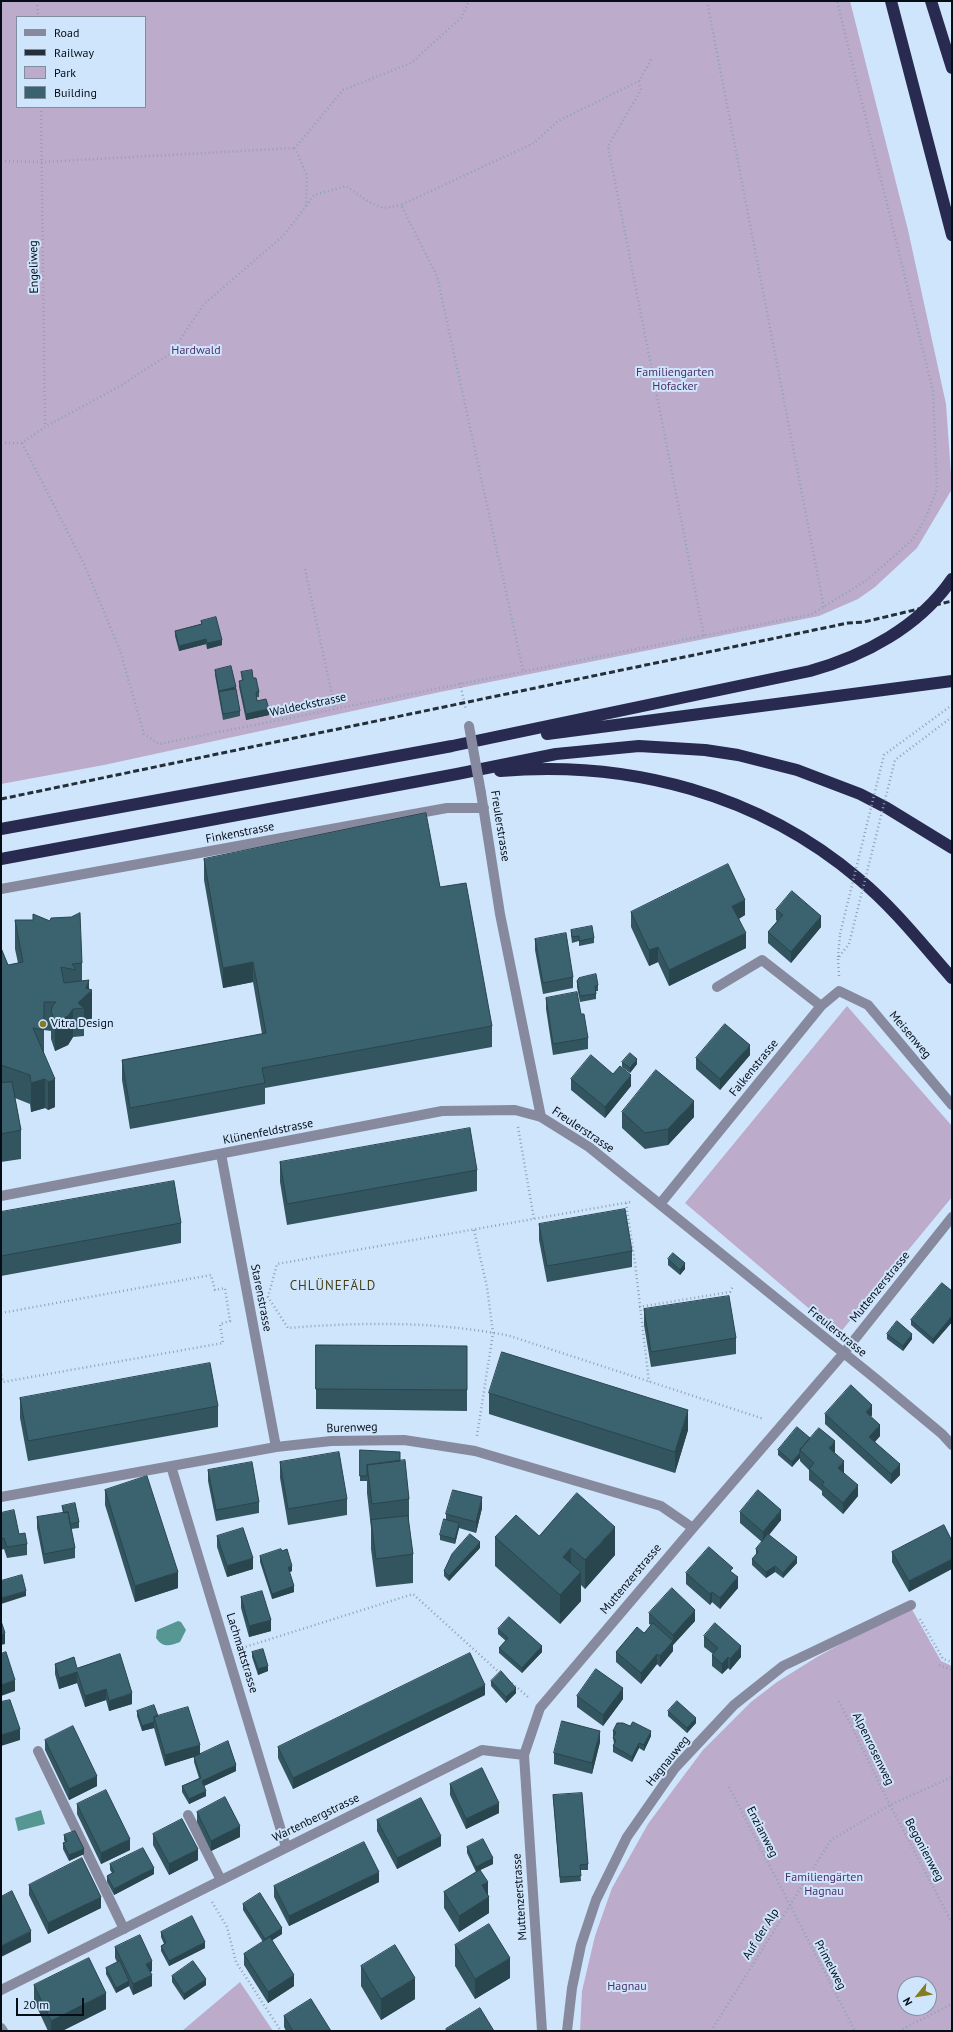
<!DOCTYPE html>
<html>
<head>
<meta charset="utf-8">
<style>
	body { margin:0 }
	#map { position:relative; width:953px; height:2032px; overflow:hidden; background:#cfe5fc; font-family:"PT Sans",sans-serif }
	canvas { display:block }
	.frame { position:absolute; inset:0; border:2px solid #050e17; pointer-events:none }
	.legend { position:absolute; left:16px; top:16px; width:130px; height:92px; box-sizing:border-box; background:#cfe5fc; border:1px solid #7e8fa0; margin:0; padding:5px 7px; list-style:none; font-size:12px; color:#050e17 }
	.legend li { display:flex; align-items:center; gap:8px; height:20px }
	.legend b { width:20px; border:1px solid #7e8fa0 }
	.north { position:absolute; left:897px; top:1976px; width:40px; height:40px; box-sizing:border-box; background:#cfe5fc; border:1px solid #7e8fa0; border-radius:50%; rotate:240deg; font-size:11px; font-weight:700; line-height:16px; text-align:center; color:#050e17 }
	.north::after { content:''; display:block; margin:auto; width:14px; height:18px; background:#857b20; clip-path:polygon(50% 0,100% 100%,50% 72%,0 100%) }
	.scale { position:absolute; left:16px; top:1998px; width:68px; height:18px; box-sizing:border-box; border:2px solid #050e17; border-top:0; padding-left:5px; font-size:12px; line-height:14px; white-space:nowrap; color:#050e17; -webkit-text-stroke:3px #cfe5fc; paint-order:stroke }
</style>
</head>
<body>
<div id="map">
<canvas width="953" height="2032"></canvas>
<div class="frame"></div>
<ul class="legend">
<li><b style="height:5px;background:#878a9e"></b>Road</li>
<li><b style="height:5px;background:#242f3a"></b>Railway</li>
<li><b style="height:11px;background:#bcabcb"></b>Park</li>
<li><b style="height:11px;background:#3b636f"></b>Building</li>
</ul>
<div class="north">N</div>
<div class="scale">20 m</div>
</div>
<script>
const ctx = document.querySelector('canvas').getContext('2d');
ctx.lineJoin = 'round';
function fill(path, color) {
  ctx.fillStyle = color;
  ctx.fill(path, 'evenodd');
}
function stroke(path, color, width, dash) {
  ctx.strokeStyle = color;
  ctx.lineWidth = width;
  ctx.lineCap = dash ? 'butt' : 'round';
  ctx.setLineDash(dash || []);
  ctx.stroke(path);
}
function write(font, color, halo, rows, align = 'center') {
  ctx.font = font + ' "PT Sans",sans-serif';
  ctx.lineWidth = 4;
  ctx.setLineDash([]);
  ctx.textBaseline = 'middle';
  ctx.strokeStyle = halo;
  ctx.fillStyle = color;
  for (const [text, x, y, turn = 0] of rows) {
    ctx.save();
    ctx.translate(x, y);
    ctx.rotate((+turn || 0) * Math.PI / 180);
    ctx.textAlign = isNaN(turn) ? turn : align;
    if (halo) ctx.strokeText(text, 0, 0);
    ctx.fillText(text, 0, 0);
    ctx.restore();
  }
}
fill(new Path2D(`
	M1 1H850L908 230 946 404 952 489 917 548 875 587 858 599 819 616 440 692 104 765 1 784ZM17 17H145V107H17Z
	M847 1006 952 1126V1197L839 1334 685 1203Z
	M910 1606 941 1661 952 1666V2031H580L582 1991 595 1936 612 1888 648 1824 673 1790 703 1750 751 1702 777 1682 817 1657ZM905 1984H929V2008H905Z
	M240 1982 273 2031H182Z`), '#bcabcb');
fill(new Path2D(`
	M178 1621 181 1622 186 1630 180 1642C170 1646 163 1648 156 1638L157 1630Z
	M41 1810 45 1824 18 1831 15 1818Z`), '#569793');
stroke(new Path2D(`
	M37 1 38 17
	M707 1 824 608
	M639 81 641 90 608 146 704 636
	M41 107 45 427
	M1 161 42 162 295 148
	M306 206 314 195 346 186 369 202 383 208 401 205
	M1 443H22L45 427 120 386 171 353 204 304 284 235 306 206 307 176 295 148 343 90 411 63 461 18 469 1
	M22 443 84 564 120 650 144 734 159 744 812 614 867 580 913 539 925 519 937 489 933 391 837 1
	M305 569 335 709
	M523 670 437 276 401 205 534 143 558 121 639 81 652 58
	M460 683 466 710
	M838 957 840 934
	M839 976 838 958 849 944
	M518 1127 534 1219
	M630 1202 277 1264 268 1297 288 1328C362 1322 436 1321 510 1336L764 1419
	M626 1203 635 1263 649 1382
	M474 1230 487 1287 493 1333 477 1436
	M639 1307 730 1292 733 1286
	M1 1313 211 1275 215 1290 225 1288 230 1321 220 1324 223 1343 3 1382 1 1374
	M920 1619 943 1659 952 1662
	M242 1648 413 1594 502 1675
	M939 1665 952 1670
	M512 1683 528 1697
	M839 1701 890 1805 952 1923
	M729 1787 855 2031
	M212 1902 227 1927 236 1962 281 2031
	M711 2031 831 1840 890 1805 952 1777
	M899 2031 952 2004`), '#90a2b5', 2.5, [1, 3]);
stroke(new Path2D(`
	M481 793 500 914 541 1117
	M1 889 447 808H484
	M717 987 762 960 821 1006
	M221 1154 276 1447
	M1 1196 442 1111 515 1110 541 1117 589 1147 876 1379 942 1434 952 1445
	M660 1204 821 1006 839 991 868 1005 952 1105
	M171 1466 286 1847
	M1 1497 276 1447 331 1441 404 1440 475 1451 661 1506 693 1528
	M38 1751 124 1929
	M188 1815 221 1880
	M1 1990 482 1750 524 1755
	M1 2028 3 2031
	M542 2031 524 1755 540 1708 693 1528 843 1354 952 1217
	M567 2031 572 1988 581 1945 596 1900 627 1837 675 1768 734 1705 783 1666 911 1605`), '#878a9e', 10);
stroke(new Path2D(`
	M891 1 952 235
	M931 1 952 68
	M547 734 952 681
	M500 771C630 760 759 794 859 879 894 908 922 944 952 978
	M1 829 452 746 810 671C864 656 919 627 952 579
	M1 859 457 774 556 754 639 746 705 750 738 755 797 770 860 794 887 808 952 848`), '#282a50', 12);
stroke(new Path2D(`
	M1 799 848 623 864 622 952 601`), '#242f3a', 3, [6, 3]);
stroke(new Path2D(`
	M840 934 884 755 952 705
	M849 944 895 760 952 717`), '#90a2b5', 2.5, [1, 3]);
stroke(new Path2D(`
	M469 726 481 793`), '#878a9e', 10);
fill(new Path2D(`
	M201 621 222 645 207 649 206 644 179 651 175 636V631L201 624Z
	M215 670 236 689 240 711V716L223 720 215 675Z
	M241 672 253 678 259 692V697H256L257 701 269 715 246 720 239 687V681H242Z
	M204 859 440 887 492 1026V1047L265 1088V1104L130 1129 122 1080V1060L262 1034 253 982 223 988 204 880Z
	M776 910 821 927 791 963 768 943V932L777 921 776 920Z
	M631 912 745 915 739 919 746 948 669 986 658 962 649 966 631 927Z
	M15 920 82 963V981L89 989 92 1018 84 1026V1036L73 1037 68 1045 55 1051 51 1039V1031L44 1030V1053L55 1107 48 1110 45 1108 31 1112 30 1104 15 1098 21 1130V1159L1 1162V948L8 965 18 963 15 949Z
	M571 930 594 938V943L579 946V941L572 943 571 935Z
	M535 939 573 977V988L543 994 535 950Z
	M577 981 598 985V991H596V999L580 1002 577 987Z
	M546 998 581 1014 588 1038V1049L553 1055 546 1009Z
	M750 1055 720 1090 696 1069V1058Z
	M622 1062 637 1064 630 1073 622 1067Z
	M613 1074 631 1086 605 1118 571 1090V1079Z
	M622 1112 694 1117 668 1145 645 1149 622 1128Z
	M280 1162 477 1170V1191L287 1225 280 1182Z
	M1 1212 181 1223V1243L1 1276Z
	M539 1224 632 1251V1267L547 1282 539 1240Z
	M668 1259 685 1269 680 1275 668 1265Z
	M952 1291V1322L933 1344 911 1325V1320Z
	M644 1309 736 1338V1354L651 1367 644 1325Z
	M887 1334 912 1339 903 1351 887 1339Z
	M316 1345 467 1346V1411L316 1409Z
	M489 1393 688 1430 675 1473 489 1414Z
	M20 1398 218 1406V1427L28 1461 20 1418Z
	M825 1414 872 1415 871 1417 880 1436 875 1442 900 1475 891 1484 825 1424Z
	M810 1438 835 1452 834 1453 844 1472V1473L858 1496 843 1514 822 1495V1491L809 1480V1470L800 1461V1458L792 1467 778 1455V1450Z
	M360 1450 400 1461 409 1499V1528L413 1554V1583L376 1587 371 1549V1528L367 1493V1481H360Z
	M280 1462 347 1499V1515L288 1525 280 1478Z
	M208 1470 259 1502V1513L216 1521 208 1481Z
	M105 1490 178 1588 135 1602 105 1505Z
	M62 1506 79 1522V1528L71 1529 75 1548V1558L44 1564 37 1528V1517L63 1513Z
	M482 1508 476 1533 459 1528 455 1544 440 1540V1535L446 1519V1514Z
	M740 1512 781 1520 769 1535 797 1563 783 1578 775 1572 766 1578 752 1565V1559L756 1555V1549L762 1542 740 1523Z
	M1 1513 27 1544V1555L7 1558 4 1549 1 1550Z
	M944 1525 909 1592 892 1562V1552Z
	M217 1536 253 1569 227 1577 217 1547Z
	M495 1537 615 1555 585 1589 581 1585V1601L560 1624 495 1566Z
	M480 1548 449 1581 444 1576V1571Z
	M260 1556 292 1571 289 1572 294 1592 272 1599 260 1562Z
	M686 1573H733L738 1588 720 1609 712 1602 710 1605 686 1584Z
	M241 1597 271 1631 249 1637 241 1608Z
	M649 1613 695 1621 673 1645V1651L660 1667 657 1664 641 1684 616 1662V1652L644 1633 651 1625 649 1624Z
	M498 1629 542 1652 522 1673 499 1653V1648L506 1641 498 1634Z
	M704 1636 741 1657 730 1670 728 1668 722 1674 712 1666V1655L713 1654 704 1647Z
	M252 1652 268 1671 258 1675 252 1657Z
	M55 1664 77 1668 132 1704 109 1711 106 1700 85 1707 77 1683 59 1689 55 1674Z
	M491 1681 516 1693 506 1703 491 1686Z
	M485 1695 293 1789 278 1758V1747Z
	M577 1696 623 1699 603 1726 577 1707Z
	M137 1711 158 1716 200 1754 236 1771 204 1786 206 1796 189 1804 182 1792V1786L199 1778 194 1762V1757L165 1766 154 1728 142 1731 137 1716Z
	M668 1711 696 1723 687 1733 668 1716Z
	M613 1731 651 1736 644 1751 639 1748 632 1762 613 1752V1746L614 1744 613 1738 614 1737 613 1736Z
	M45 1740 97 1786 69 1800 45 1750Z
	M600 1742 592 1774 554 1764V1753Z
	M450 1784 499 1813 466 1829 450 1795Z
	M553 1795 588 1864V1870H580L581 1881 560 1883Z
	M77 1804 130 1850 101 1864 77 1814Z
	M197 1812 240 1837 211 1851 197 1822Z
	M377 1820 441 1846 397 1869 377 1831Z
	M153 1834 198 1860 169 1875 153 1845Z
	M64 1835 84 1854 69 1861 63 1849V1843L65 1842 64 1840Z
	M467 1847 493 1864 480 1870 488 1894 489 1913 459 1932 444 1908V1892L476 1872 467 1853Z
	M110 1864 154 1874 114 1895 107 1882V1876L112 1873 110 1870Z
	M379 1882 289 1926 274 1897V1886Z
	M29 1885 101 1908 48 1934 29 1895Z
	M243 1904 282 1934 272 1940 294 1986 268 2003 244 1965V1954L263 1942 243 1910Z
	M161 1932 205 1948 169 1966 161 1951V1946L164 1944 161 1937Z
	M455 1945 510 1978 475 1999 455 1966Z
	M115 1947 152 1971 150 1972 152 1986 133 1995 129 1986 116 1993 106 1974V1968L117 1962 115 1958Z
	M361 1966 415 1999 381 2020 361 1986Z
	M172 1976 206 1985 184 2000 172 1982Z
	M34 1985 106 2009 62 2031H48L34 2001Z
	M284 2016 331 2031H286L284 2027Z`), '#33555f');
fill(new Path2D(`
	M206 639V644L179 651V646Z
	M222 640V645L207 649V643Z
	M236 687V692L220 696 219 691Z
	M269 709V715L246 720V714Z
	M745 900V915L732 922V906Z
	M821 916V927L791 963V952Z
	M746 933V948L669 986V970Z
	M658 947V962L649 966V950Z
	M253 962V982L223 988V968Z
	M89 980V993L92 990V1018L84 1026V1008L78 1003 86 988Z
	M73 1009V1037L68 1045 55 1051V1022Z
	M750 1045V1055L720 1090V1079Z
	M637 1059V1064L630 1073V1068Z
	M631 1075V1086L605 1118V1107Z
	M45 1079V1108L31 1112V1083Z
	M55 1079V1107L48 1110V1082Z
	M694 1101V1117L668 1145V1129Z
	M685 1263V1269L680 1275V1270Z
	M952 1316V1322L933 1344V1339Z
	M912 1334V1339L903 1351V1346Z
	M872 1405V1415L866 1423V1412Z
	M688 1410V1430L675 1473V1452Z
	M880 1425V1436L869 1448V1437Z
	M835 1441V1452L829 1459V1448Z
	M800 1453V1458L792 1467V1462Z
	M844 1461V1472L838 1479V1468Z
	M900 1464V1475L891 1484V1474Z
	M858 1485V1496L843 1514V1503Z
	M482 1497V1508L476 1533V1522Z
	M781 1510V1520L763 1542V1532Z
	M459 1523V1528L455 1544V1539Z
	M615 1527V1555L585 1589V1560Z
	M480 1542V1548L449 1581V1576Z
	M571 1548V1577L563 1557Z
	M797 1557V1563L783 1578V1573Z
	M253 1558V1569L227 1577V1566Z
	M952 1559V1569L909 1592V1581Z
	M292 1566V1571L288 1573V1567Z
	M775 1566V1572L766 1578V1572Z
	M178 1572V1588L135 1602V1586Z
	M581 1572V1601L560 1624V1595Z
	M738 1577V1588L720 1609V1598Z
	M294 1586V1592L272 1599V1594Z
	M26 1591V1596L1 1604V1598Z
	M712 1592V1602L710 1605V1594Z
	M695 1610V1621L673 1645V1635Z
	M271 1620V1631L249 1637V1626Z
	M5 1633V1644L1 1645V1635Z
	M673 1641V1651L660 1667V1656Z
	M542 1646V1652L522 1673V1668Z
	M741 1646V1657L730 1670V1659Z
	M657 1654V1664L641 1684V1673Z
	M728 1657V1668L722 1674V1664Z
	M268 1666V1671L258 1675V1669Z
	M77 1672V1683L59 1689V1678Z
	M15 1680V1691L1 1696V1685Z
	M485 1685V1695L293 1789V1778Z
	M516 1688V1693L506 1703V1697Z
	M623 1688V1699L603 1726V1715Z
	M106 1689V1700L85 1707V1696Z
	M132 1693V1704L109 1711V1701Z
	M696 1718V1723L687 1733V1728Z
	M154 1722V1728L142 1731V1726Z
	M20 1729V1740L1 1746V1735Z
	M600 1731V1742L592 1774V1763Z
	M651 1731V1736L644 1751V1745Z
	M639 1743V1748L632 1762V1757Z
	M200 1745V1755L165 1766V1755Z
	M236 1765V1771L202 1787V1781Z
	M97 1776V1786L69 1800V1789Z
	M206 1791V1796L189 1804V1799Z
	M499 1803V1813L466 1829V1819Z
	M240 1826V1837L211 1851V1841Z
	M441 1836V1846L397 1869V1858Z
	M130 1839V1850L101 1864V1853Z
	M84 1849V1854L69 1861V1855Z
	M198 1849V1860L169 1875V1864Z
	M493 1858V1864L476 1872V1867Z
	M154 1868V1874L114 1895V1889Z
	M379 1872V1882L289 1926V1916Z
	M488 1882V1898L482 1885Z
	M101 1897V1908L48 1934V1923Z
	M489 1897V1913L459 1932V1916Z
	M282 1928V1934L265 1945V1939Z
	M31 1931V1942L1 1957V1946Z
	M205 1942V1948L169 1966V1961Z
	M510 1958V1978L475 1999V1979Z
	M152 1961V1971L146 1975V1964Z
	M152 1975V1986L133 1995V1984Z
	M294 1975V1986L268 2003V1992Z
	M415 1978V1999L381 2020V1999Z
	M206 1979V1985L184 2000V1994Z
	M129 1981V1986L116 1993V1988Z
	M106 1993V2009L62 2031H51V2021Z`), '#29454e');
const building = new Path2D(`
	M216 617 222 640 207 643 206 639 179 646 175 631 202 624 201 621Z
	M231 666 236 687 219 691 215 670Z
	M252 670 253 678H256L259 692H256L257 701 266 699 269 709 246 714 239 681 243 680 241 672Z
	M236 689 240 711 223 714 219 692Z
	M426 813 440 887 466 883 492 1026 262 1068 265 1083 130 1108 122 1060 266 1033 253 962 223 968 204 859Z
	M728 864 745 900 732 906 746 933 669 970 658 947 649 950 631 912Z
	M792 891 821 916 791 952 768 932 783 915 776 910Z
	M80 913 82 963 72 964 76 970 61 967 64 983 89 980 86 988 92 990 78 1003 84 1008 73 1009 68 1016 55 1022 51 1011 53 1005 56 1002H44V1030L33 1028 55 1079 48 1082 45 1079 31 1083 30 1075 1 1065V948L8 965 23 962 15 920H33V914L50 921 51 918 71 917Z
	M592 926 594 938 579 941V936L572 937 571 930Z
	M566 933 573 977 543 983 535 939Z
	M596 974 598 985 595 986 596 994 580 996 577 981 579 978Z
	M577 992 581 1014H584L588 1038 553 1044 546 998Z
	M725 1024 750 1045 720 1079 696 1058Z
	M630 1053 637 1059 630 1068 622 1062Z
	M591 1055 613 1074 620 1066 631 1075 605 1107 571 1079Z
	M656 1070 694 1101 668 1129 645 1133 622 1112Z
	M12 1082 21 1130 1 1134V1083Z
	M470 1128 477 1170 287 1204 280 1162Z
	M174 1181 181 1223 1 1256V1212Z
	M625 1209 632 1251 547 1266 539 1224Z
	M673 1253 685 1263 680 1270 668 1259Z
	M942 1283 952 1291V1316L933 1339 911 1320Z
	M729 1296 736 1338 651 1352 644 1309Z
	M897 1321 912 1334 903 1346 887 1334Z
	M316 1345 467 1346V1390L316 1389Z
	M502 1352 688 1410 675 1452 489 1393Z
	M210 1363 218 1406 28 1441 20 1398Z
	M851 1385 872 1405 866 1412 880 1425 869 1437 900 1464 891 1474 825 1414Z
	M797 1427 810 1438 800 1450V1453L792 1462 778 1450Z
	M819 1428 835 1441 829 1448 844 1461 838 1468 858 1485 843 1503 822 1485 824 1482 809 1469 814 1463 800 1450Z
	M360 1450 400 1452V1461L367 1465V1476H360Z
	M339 1452 347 1499 288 1509 280 1462Z
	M405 1460 409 1499 372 1504 367 1465Z
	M252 1462 259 1502 216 1510 208 1470Z
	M147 1476 178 1572 135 1586 105 1490Z
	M453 1490 482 1497 476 1522 446 1514Z
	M758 1490 781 1510 763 1532 740 1512Z
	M577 1493 615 1527 585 1560 571 1548 563 1557 581 1572 560 1595 495 1537 516 1515 539 1536Z
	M75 1503 79 1522 70 1524 68 1512 64 1513 62 1506Z
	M14 1510 19 1534 25 1533 27 1544 7 1547 4 1538 1 1539V1513Z
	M68 1512 75 1548 44 1554 37 1517Z
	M408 1516 413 1554 376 1559 371 1520Z
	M444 1519 459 1523 455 1539 440 1535Z
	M944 1525 952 1541V1559L909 1581 892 1552Z
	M243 1528 253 1558 227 1566 217 1536Z
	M470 1534 480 1542 449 1576 444 1571 452 1554Z
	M768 1534 797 1557 783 1573 775 1566 766 1572 752 1559 758 1552 756 1549Z
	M709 1547 733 1568 730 1571 738 1577 720 1598 712 1592 710 1594 686 1573Z
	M281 1549 282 1551 287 1549 292 1566 288 1567 294 1586 272 1594 260 1556Z
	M22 1575 26 1591 1 1598V1581Z
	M672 1588 695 1610 673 1635 649 1613Z
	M262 1591 271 1620 249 1626 241 1597Z
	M509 1617 542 1646 522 1668 499 1648 508 1638 498 1629Z
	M1 1621 5 1633 1 1635Z
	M653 1623 673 1641 660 1656 657 1654 641 1673 616 1652 637 1627 644 1633Z
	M715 1623 741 1646 730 1659 728 1657 722 1664 712 1655 718 1648 704 1636Z
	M263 1649 268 1666 258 1669 252 1652Z
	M6 1652 15 1680 1 1685V1654Z
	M470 1653 485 1685 293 1778 278 1747Z
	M120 1654 132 1693 109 1701 106 1689 85 1696 77 1672 59 1678 55 1664 74 1657 77 1668Z
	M596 1669 623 1688 603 1715 577 1696Z
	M501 1671 516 1688 506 1697 491 1681Z
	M10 1700 20 1729 1 1735V1702Z
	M677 1701 696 1718 687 1728 668 1711Z
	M154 1705 158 1716 154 1717V1722L142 1726 137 1711Z
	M188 1707 200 1745 165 1755 154 1717Z
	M562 1721 600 1731 592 1763 554 1753Z
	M633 1722 651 1731 644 1745 639 1743 632 1757 613 1746 616 1740 613 1738 616 1732 613 1731 617 1723H623L630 1726Z
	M73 1726 97 1776 69 1789 45 1740Z
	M228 1741 236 1765 202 1781 206 1791 189 1799 182 1786 201 1778 194 1757Z
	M482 1768 499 1803 466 1819 450 1784Z
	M106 1790 130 1839 101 1853 77 1804Z
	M582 1793 588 1864 580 1865 581 1876 560 1877 553 1795Z
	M225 1797 240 1826 211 1841 197 1812Z
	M421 1798 441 1836 397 1858 377 1820Z
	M182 1819 198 1849 169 1864 153 1834Z
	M75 1831 84 1849 69 1855 63 1843 67 1841 64 1835Z
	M483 1839 493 1858 476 1867 467 1847Z
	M364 1842 379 1872 289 1916 274 1886Z
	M143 1848 154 1868 114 1889 107 1876 114 1872 110 1864Z
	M82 1858 101 1897 48 1923 29 1885Z
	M480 1870 488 1882 482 1885 489 1897 459 1916 444 1892Z
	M12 1891 31 1931 1 1946V1897Z
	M260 1893 282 1928 265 1939 243 1904Z
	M192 1916 205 1942 169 1961 161 1946 166 1943 161 1932Z
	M489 1924 510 1958 475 1979 455 1945Z
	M140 1935 152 1961 146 1964 152 1975 133 1984 115 1947Z
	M270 1937 294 1975 268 1992 244 1954Z
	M395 1945 415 1978 381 1999 361 1966Z
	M89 1958 106 1993 51 2021 34 1985Z
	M120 1961 129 1981 116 1988 106 1968Z
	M193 1961 206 1979 184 1994 172 1976Z
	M311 1999 331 2031H293L284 2016Z
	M480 2008 494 2031H447L446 2029Z`);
fill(building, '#3b636f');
stroke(building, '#29454e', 1);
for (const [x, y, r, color] of [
	[43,1024,4,"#857b20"]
]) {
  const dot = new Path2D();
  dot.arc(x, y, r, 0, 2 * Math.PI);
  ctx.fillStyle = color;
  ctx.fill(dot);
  stroke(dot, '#cfe5fc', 1.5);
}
write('12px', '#050e17', '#cfe5fc', [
	["Engeliweg",34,267,-91],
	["Waldeckstrasse",308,705,-12],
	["Freulerstrasse",500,826,81],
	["Finkenstrasse",240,833,-11],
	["Meisenweg",910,1035,50],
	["Falkenstrasse",754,1068,-51],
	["Freulerstrasse",583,1130,34],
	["Klünenfeldstrasse",268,1132,-11],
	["Muttenzerstrasse",880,1287,-51],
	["Starenstrasse",261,1298,79],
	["Freulerstrasse",837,1332,39],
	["Burenweg",352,1428,-2],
	["Muttenzerstrasse",631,1579,-50],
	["Lachmattstrasse",242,1653,73],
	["Alpenrosenweg",873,1749,64],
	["Hagnauweg",668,1761,-51],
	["Wartenbergstrasse",316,1818,-26],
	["Enzianweg",762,1832,63],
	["Begonienweg",924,1850,62],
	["Muttenzerstrasse",520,1897,-94],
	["Auf der Alp",761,1934,-58],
	["Primelweg",830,1965,62]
]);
write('12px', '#503169', '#cfe5fc', [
	["Hardwald",196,351],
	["Familiengarten",675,373],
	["Hofacker",675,387],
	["Familiengärten",824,1878],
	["Hagnau",824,1892],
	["Hagnau",627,1987]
]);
write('12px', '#050e17', '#cfe5fc', [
	["Vitra Design",51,1024]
], 'left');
ctx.letterSpacing = '1px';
write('13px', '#423d14', '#cfe5fc', [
	["CHLÜNEFÄLD",333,1286]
]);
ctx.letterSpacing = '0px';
</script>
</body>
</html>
